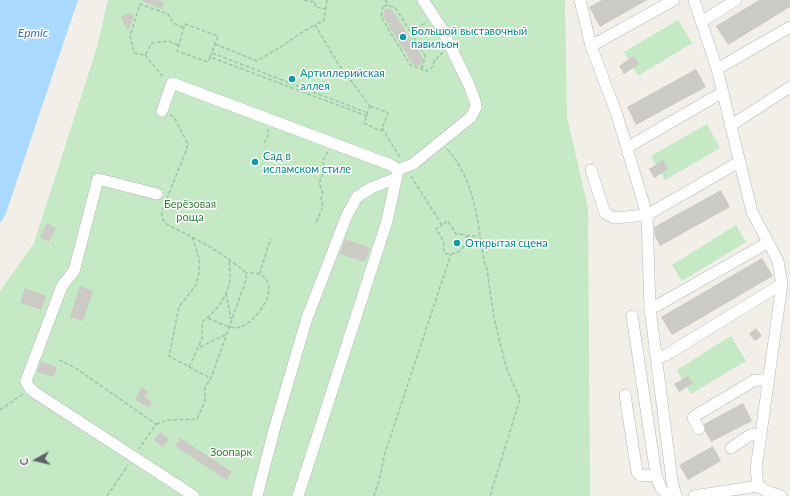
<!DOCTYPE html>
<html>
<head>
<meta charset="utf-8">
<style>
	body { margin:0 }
	#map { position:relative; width:790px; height:496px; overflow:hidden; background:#f1efe8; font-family:Lato,sans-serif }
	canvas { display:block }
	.north { position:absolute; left:16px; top:440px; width:40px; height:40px; -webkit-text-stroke:3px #fff; paint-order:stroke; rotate:262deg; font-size:11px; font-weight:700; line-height:16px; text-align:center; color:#5f6368 }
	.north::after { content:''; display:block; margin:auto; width:14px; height:18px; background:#5f6368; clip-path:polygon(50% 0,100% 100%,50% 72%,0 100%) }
</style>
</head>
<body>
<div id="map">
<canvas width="790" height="496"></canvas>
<div class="north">С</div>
</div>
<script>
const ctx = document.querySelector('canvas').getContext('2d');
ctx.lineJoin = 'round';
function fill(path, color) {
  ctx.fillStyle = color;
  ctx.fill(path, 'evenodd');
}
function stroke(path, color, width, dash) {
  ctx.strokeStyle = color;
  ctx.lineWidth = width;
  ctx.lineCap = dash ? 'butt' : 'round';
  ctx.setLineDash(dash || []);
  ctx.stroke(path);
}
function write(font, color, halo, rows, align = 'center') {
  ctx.font = font + ' Lato,sans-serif';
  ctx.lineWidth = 3;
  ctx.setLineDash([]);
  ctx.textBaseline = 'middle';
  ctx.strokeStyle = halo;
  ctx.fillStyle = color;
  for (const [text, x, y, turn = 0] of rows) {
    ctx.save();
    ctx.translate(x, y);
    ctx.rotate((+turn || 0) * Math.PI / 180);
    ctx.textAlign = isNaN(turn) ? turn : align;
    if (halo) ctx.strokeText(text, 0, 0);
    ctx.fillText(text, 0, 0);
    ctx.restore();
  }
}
fill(new Path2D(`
	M108 0H565L567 117 588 208 590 496H0V291L34 243 97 47Z
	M678 20 692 43 638 76 624 52Z
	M707 124 720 148 665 180 651 156Z
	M736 225 746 242 682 281 672 265Z
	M731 336 746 361 691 394 677 370Z`), '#c5e8c5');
fill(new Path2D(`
	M0 0H78L5 216 0 223Z`), '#aadaff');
fill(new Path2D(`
	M140 0H157L164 2 162 9Z
	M602 0H647L600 27 589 7Z
	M759 0H790V7L728 45 716 26Z
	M385 8 392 10 423 58 421 67 413 65 383 16Z
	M130 13 134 16 128 31 121 17Z
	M634 56 639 64 624 74 619 66Z
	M696 69 706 87 636 125 627 107Z
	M663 160 668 169 654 178 649 169Z
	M721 190 730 207 660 246 655 236 654 227Z
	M47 223 56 228 49 242 40 237Z
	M345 239 370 248 365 262 340 254Z
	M762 258 773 276 672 335 661 317Z
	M80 286 93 291 83 321 70 317Z
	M25 288 46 296 41 310 20 303Z
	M756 328 762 336 755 341 749 334Z
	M41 361 57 367 54 377 37 372Z
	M688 376 693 383 679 392 674 384Z
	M142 387 148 392 145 397 152 402 149 408 135 399Z
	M743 403 752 421 711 442 705 431 704 424Z
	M160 432 169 439 163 447 154 440Z
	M180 438 232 472 227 480 175 446Z
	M713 446 721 461 688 480 679 465Z`), '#cccac5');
const minor = new Path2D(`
	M580 0 591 46 617 115 647 215 650 308 672 481 676 496
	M694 0 717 69 752 212 778 261 782 284 756 469 758 486 766 491 781 496
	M701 22 736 0
	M591 46 674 0
	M717 69 790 27
	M162 111 172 83 391 165 398 170
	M730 126 790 87
	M628 147 723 92
	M591 170 605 213 614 218 647 215 739 162
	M157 194 98 179 74 271 62 286 26 381 29 387 34 392 194 496
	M650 308 658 305 767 243
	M632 316 656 475C660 487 661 493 674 496
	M656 358 666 355 782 284
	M625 395 637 472 641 476 656 475
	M699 429 693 418 698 414 755 380H768
	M731 448 750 435 761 434
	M257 496 274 430 307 318 347 215 357 197 371 188 396 178
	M298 496 387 221 398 170 413 164 471 117 476 107 475 101 469 85 442 29 423 0
	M694 496 758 486`);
stroke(minor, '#b5b8bc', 12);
stroke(new Path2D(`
	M304 0 315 2V7L326 9
	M327 0 324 20 315 25 339 65 370 106
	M385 0 390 6
	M411 31 427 22
	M215 44 257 61 282 46 304 31 315 25
	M178 45 168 41 152 43 145 55 134 53 130 36 140 4 168 14 173 23 184 28
	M212 53 368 113
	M145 55 164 78
	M210 57 208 62 177 51 185 24 218 36 210 57 367 116
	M422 69 425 56 395 7 383 5 381 17 411 66 422 69 423 71C431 71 433 67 434 61L436 60 439 55 443 53
	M370 106 388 113 381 131 364 123Z
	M382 128 401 159
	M264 143 268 137V129
	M447 149C475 180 477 220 484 260L487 270 494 318 507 370 520 399 490 496
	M411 176 442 225 448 221 456 234C461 234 465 234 468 239 464 249 457 255 446 254L443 248 444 242 436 229 442 225
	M316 222 323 207 321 198 323 194C319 185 318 181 324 173L323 160 328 152
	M466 236H479
	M192 237 199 258V273L196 285 179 307 169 356 210 378
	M259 274C264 263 266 250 271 239
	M226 293 231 319
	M208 318C218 322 230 330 241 327 256 321 279 291 264 277 259 272 252 273 246 273
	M200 347 227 334
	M59 360 74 367 156 424 139 449
	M189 367 202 339V322C216 312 227 297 230 280 231 273 229 265 229 258
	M0 410 23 394
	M156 424 168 420 197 419 205 401V387L211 378 246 280V273C221 251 198 240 168 225 163 221 161 218 162 211L187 148 188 144 174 117 170 115
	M107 496 128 465
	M374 496 379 481 385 453 451 254`), '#9cc7a9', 1.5, [4, 2]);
stroke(minor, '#fff', 11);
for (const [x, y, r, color] of [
	[403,37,4,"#0f9aa8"],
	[292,79,4,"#0f9aa8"],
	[255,162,4,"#0f9aa8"],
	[457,243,4,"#0f9aa8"]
]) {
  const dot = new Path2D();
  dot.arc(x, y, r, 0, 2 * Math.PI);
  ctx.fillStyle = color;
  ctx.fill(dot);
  stroke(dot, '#fff', 1.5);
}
write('11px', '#0d838f', '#fff', [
	["Большой выставочный",411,31],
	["павильон",411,44],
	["Артиллерийская",300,73],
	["аллея",300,86],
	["Сад в",263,156],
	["исламском стиле",263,169],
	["Открытая сцена",465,243]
], 'left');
write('11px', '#348238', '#fff', [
	["Берёзовая",190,204],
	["роща",190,217],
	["Зоопарк",231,452]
]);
write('italic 12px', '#4174aa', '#fff', [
	["Ертіс",33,33]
]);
</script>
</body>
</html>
